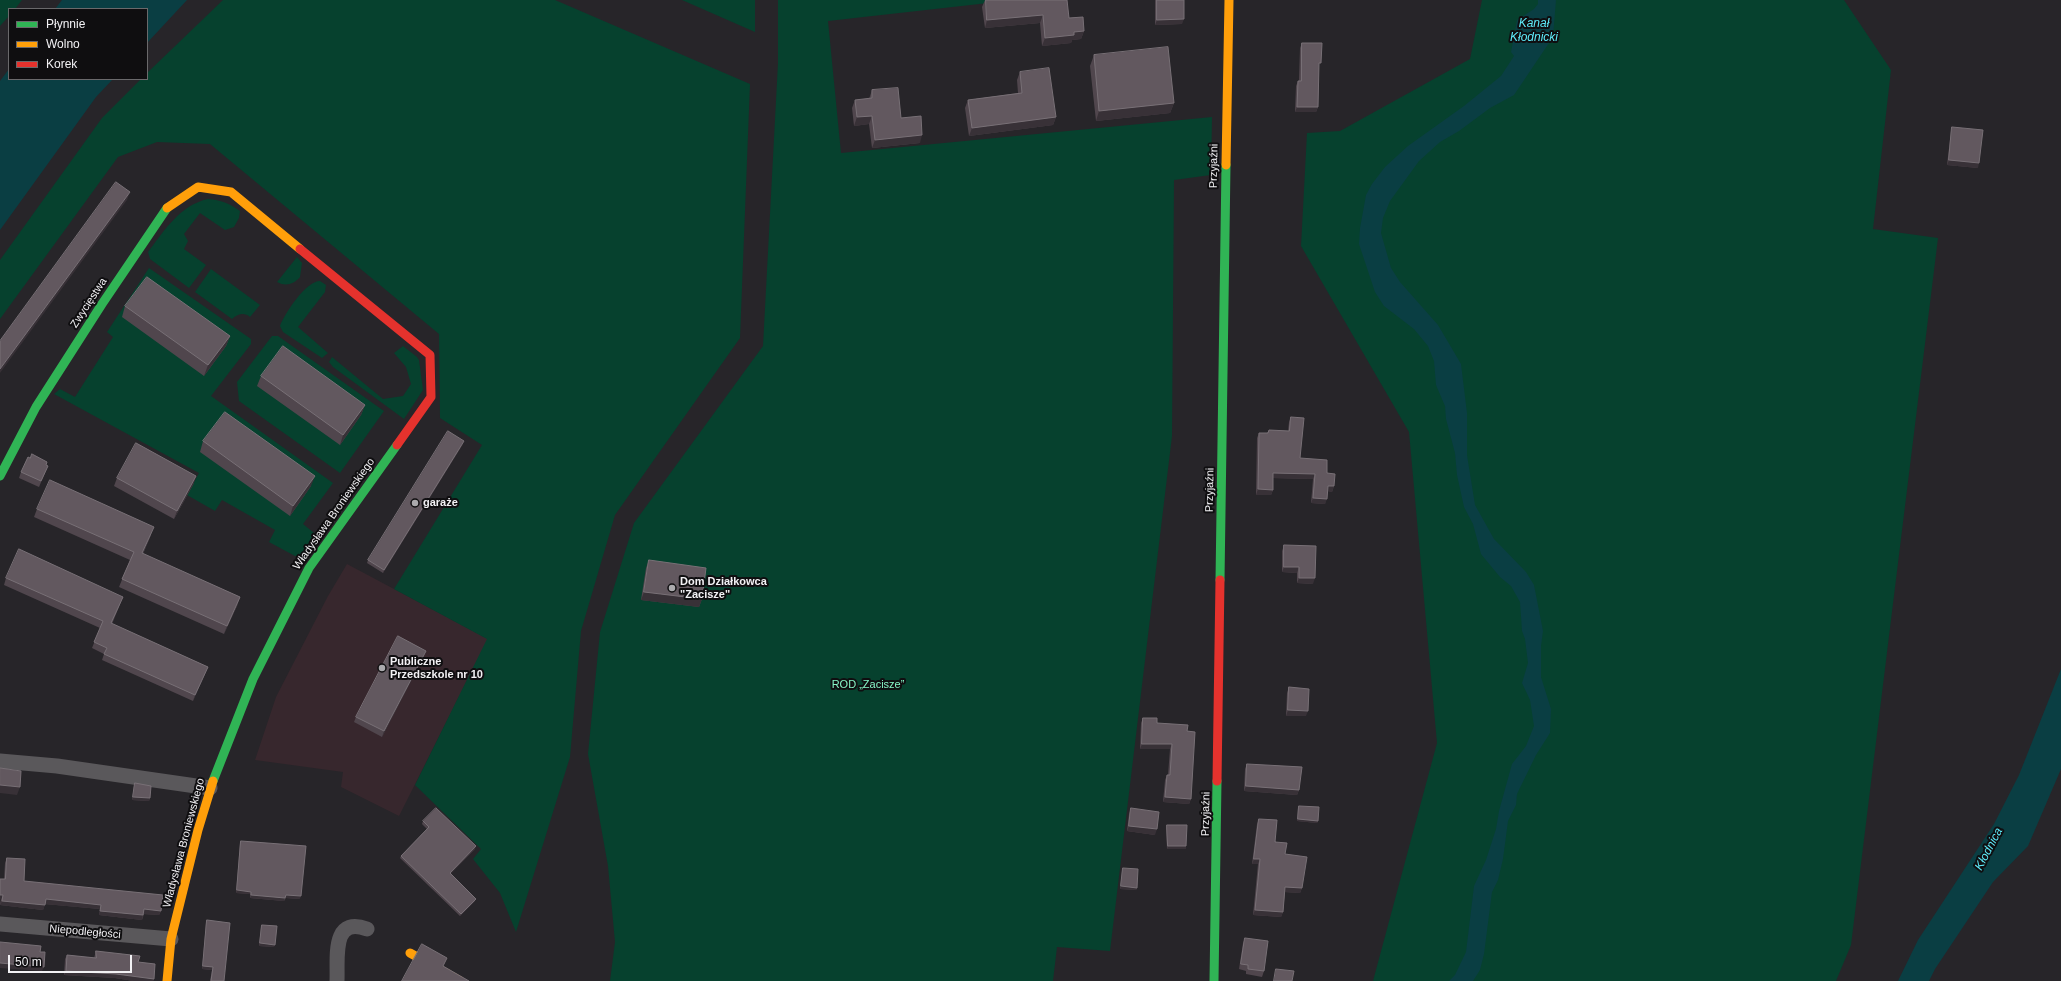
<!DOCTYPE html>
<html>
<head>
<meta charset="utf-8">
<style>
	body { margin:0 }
	#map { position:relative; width:2061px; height:981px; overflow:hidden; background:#272529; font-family:Arial,sans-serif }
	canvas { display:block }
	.legend { position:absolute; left:8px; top:8px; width:140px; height:72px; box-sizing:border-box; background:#0f0e10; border:1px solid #6a696b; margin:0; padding:5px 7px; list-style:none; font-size:12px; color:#f2f1f4 }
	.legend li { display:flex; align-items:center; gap:8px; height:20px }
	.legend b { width:20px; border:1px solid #6a696b }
	.scale { position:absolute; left:8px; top:955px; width:124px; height:18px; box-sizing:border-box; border:2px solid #f2f1f4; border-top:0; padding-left:5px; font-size:12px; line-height:14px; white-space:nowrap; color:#f2f1f4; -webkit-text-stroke:3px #0f0e10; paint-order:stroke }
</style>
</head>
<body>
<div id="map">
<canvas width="2061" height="981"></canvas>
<ul class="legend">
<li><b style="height:5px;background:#30b455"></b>Płynnie</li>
<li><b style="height:5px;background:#ff9f0a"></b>Wolno</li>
<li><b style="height:5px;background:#e5322d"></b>Korek</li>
</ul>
<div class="scale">50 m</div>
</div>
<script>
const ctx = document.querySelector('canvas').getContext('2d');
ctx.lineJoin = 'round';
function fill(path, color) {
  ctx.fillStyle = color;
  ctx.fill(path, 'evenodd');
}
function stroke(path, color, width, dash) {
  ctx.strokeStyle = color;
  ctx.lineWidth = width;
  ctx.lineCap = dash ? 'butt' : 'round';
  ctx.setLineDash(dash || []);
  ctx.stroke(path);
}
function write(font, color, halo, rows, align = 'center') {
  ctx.font = font + ' Arial,sans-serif';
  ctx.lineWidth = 4;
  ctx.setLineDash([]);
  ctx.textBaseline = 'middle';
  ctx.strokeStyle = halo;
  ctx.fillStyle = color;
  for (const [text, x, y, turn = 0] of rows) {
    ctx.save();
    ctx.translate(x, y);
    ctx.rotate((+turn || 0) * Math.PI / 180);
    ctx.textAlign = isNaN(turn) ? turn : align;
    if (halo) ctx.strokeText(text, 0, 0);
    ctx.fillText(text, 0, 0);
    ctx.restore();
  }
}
fill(new Path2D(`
	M347 564 488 639 399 816 341 787 343 772 255 760 276 697 328 596Z`), '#37272d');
fill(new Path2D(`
	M0 0H22L15 9H9V16L0 26Z
	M223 0H555L750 84 740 338 615 515 581 631 570 757 516 932 500 893 473 859 481 849 415 785 487 639 394 589 482 445 440 418 439 334 210 144 157 142 118 157 0 319V260L102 118 141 79H147V73Z
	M682 0H755V32Z
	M778 0H1015L828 21 841 153 1212 117 1211 175 1174 180 1172 436 1110 951 1057 947 1053 981H610L615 942 608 866 588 754 600 632 634 523 763 346 778 63Z
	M1482 0H1844L1891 70 1873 229 1938 238 1851 945 1836 981H1373L1437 743 1409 432 1301 246 1307 133 1340 131 1470 59Z
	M208 199C221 200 229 203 240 211L239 218 234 227 225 230 200 213 184 234 188 241 184 249 206 265 189 288 150 259 148 252C164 231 180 205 208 199Z
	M297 257 302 263 300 277C294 284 286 287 277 282Z
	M149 268 251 339V344L211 396 333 483 303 524 319 537 304 557 295 556 269 542 275 530 222 500 215 511 187 495 199 473 54 394 60 389 75 397 113 337 107 332Z
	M211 269 260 305 250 317C244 312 238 314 232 319L195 292Z
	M320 281 326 285 325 292 298 327 328 353 322 358 283 332 280 326C285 313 306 281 320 281Z
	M272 336H278L384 411 340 473 239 401 237 382Z
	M403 346 417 357 419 360 423 390 404 419 333 367 329 362 332 357 383 399 403 396 411 384 406 367 394 353Z`), '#06412e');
fill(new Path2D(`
	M62 0H187L147 43V9H55Z
	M1538 0H1556L1553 37 1514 95 1490 108 1459 131 1440 142 1419 161 1390 201 1383 218 1381 233 1391 268 1400 282 1438 325 1461 364 1467 413V455L1475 505 1494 539 1526 572 1534 585 1543 631 1541 646V677L1551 709 1550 733 1536 755 1517 794 1516 805 1508 821 1503 859 1498 880 1492 892 1484 954 1480 970 1473 981H1449L1455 975 1466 952 1474 886 1486 860 1496 829 1499 811 1512 764 1526 746 1534 726 1530 700 1522 683 1528 663 1525 639 1522 631 1520 602 1511 586 1500 577 1481 554 1473 524 1464 507 1457 475 1455 453 1446 419 1445 406 1436 385 1434 361 1428 346 1414 329 1384 306 1375 292 1359 244 1360 228 1366 195 1372 184 1385 167 1408 146 1464 106 1501 76 1514 56 1511 52 1517 20 1534 9 1538 4Z
	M9 69V79H113L96 97 0 230V81Z
	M2061 669V769L2028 846 1993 882 1935 969 1929 981H1898L1918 940 1994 824 2019 775Z`), '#0a3e43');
stroke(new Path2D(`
	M0 761 57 766 210 788
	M0 924 171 939
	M337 981C338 958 331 916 367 929`), '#5a585b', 15);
stroke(new Path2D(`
	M0 476 36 407 102 304 167 208
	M1220 580 1226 165
	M213 781 253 679 309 568 397 445
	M1214 981 1217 781`), '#30b455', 9);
stroke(new Path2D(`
	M1226 165 1229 0
	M167 208 198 187 231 192 300 249
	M410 953 460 981
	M167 981 171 939 198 830 213 781`), '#ff9f0a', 9);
stroke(new Path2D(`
	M300 249 430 355 431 397 397 445
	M1217 781 1220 580`), '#e5322d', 9);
fill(new Path2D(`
	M985 0H1067L1069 18 1084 31 1081 39 1072 40 1071 43 1042 46 1040 23 985 28 982 7Z
	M1155 0H1184L1182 24 1155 25Z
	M1302 43 1319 68 1318 107 1316 112H1295L1296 86 1298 81H1299L1300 48Z
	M1094 55 1174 103 1170 113 1096 121 1090 66Z
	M1020 72 1056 117 1053 125 969 136 965 108 968 100 1018 93 1017 80Z
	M872 90 901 118 920 143 872 148 869 124 854 126 852 108 855 100 869 99Z
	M1952 127 1978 168 1947 165 1951 131Z
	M125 306 230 336 226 346 204 376 122 317Z
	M261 376 365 405 361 415 340 445 257 386Z
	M1291 417 1300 458 1327 473 1334 486 1332 492 1328 491 1325 504 1311 503 1313 479 1273 478V490L1271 495H1256L1257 438 1259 433H1267L1269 430 1288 431 1289 422Z
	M203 441 311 486 290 516 200 452Z
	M463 444 383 573 367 563 368 560Z
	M46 465 48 466 39 487 19 478 21 472Z
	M196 476 193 485 174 519 114 486 117 478Z
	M37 509 151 535 143 554 240 597 237 606 224 634 119 587 130 560 34 517Z
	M1284 545 1313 584 1297 583V573L1282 572V551Z
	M649 560 702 599 699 607 641 600 646 568Z
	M6 578 123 597 112 624 208 667 193 701 102 660 104 654 92 648 100 628 4 585Z
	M424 656 382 737 354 722 356 717Z
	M1289 687 1306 716H1286L1287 693Z
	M1143 718 1157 723 1187 731 1191 799 1189 804 1163 802 1165 780 1167 775H1168L1170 749H1140L1141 723Z
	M1247 764 1299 790 1297 795 1244 791 1245 769Z
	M135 783 150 798 149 801 132 800 134 786Z
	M1299 806 1318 821 1317 823 1297 821 1298 808Z
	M1131 808 1155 835 1127 831 1129 814Z
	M1259 819 1285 854 1302 888 1300 893 1285 892 1283 912 1281 917 1253 915 1258 864H1252L1257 824Z
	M423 821 475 849 450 874 475 901 460 916 400 858 401 856 427 829 422 824Z
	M1167 825 1186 849H1167L1166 828Z
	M241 841 300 899 286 898 284 901 250 898V894L236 893 240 843Z
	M7 858 24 881 161 911 159 915 144 914 142 920 99 915 100 909 45 904 43 910 0 905 4 879 5 863Z
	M1123 868 1137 888 1136 890 1120 889 1122 871Z
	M207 920 224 981H210L212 970 202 969 206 923Z
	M262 925 274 947 259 946 261 927Z
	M1245 938 1264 971 1262 977 1246 974V971L1239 969 1243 943Z
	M96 951 138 962 154 979 153 981H134L115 978 64 975 65 959 67 955 94 958Z`), '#50464d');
fill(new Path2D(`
	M1043 15 1040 23 985 28 987 20Z
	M1184 19 1182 24 1155 25 1157 20Z
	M1084 31 1081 39 1072 40 1071 43 1042 46 1045 38 1074 32Z
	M1174 103 1170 113 1096 121 1099 111Z
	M1297 107H1318L1316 112H1295Z
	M872 116 869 124 854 126 857 117Z
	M1056 117 1053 125 969 136 972 128Z
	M922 135 920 143 872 148 875 140Z
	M1949 160 1979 163 1978 168 1947 165Z
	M130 192 127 200 0 373V369Z
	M230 336 226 346 204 376 208 365Z
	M365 405 361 415 340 445 343 435Z
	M464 441 463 444 383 573 384 570Z
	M1273 473 1315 474 1313 479 1271 478Z
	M196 476 193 485 174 519 177 511Z
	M315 476 311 486 290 516 293 506Z
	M1328 486H1334L1332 492 1326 491Z
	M1258 489 1273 490 1271 495H1256Z
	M1313 498 1327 499 1325 504 1311 503Z
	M154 527 151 535 139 562 142 553Z
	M1284 567H1299L1297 573 1282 572Z
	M1299 578H1315L1313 584 1297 583Z
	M644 592 702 599 699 607 641 600Z
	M240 597 237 606 224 634 227 626Z
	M426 651 424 656 382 737 384 731Z
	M208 667 205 674 193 701 195 695Z
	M1288 710 1308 711 1306 716H1286Z
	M1142 744H1172L1170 749H1140Z
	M0 785 20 787 17 795 0 793Z
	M1246 786 1299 790 1297 795 1244 791Z
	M133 797 150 798 149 801 132 800Z
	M1165 797 1191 799 1189 804 1163 802Z
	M1298 819 1318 821 1317 823 1297 821Z
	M1129 826 1157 829 1155 835 1127 831Z
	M476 846 475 849 449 876 450 873Z
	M1168 846H1186V849H1167Z
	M1254 859H1260L1258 864H1252Z
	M1121 886 1137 888 1136 890 1120 889Z
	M1285 887 1302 888 1300 893 1283 892Z
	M237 890 251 892 250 894 236 893Z
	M0 895H3L1 900 0 899Z
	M251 895 285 898 284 901 250 898Z
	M286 895 301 896 300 899 285 898Z
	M46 899 101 905 100 909 44 904Z
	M476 899 475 901 460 916 461 914Z
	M2 901 45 905 43 910 0 905Z
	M144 909 161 911 159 915 142 914Z
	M1255 910 1283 912 1281 917 1253 915Z
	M100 911 143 915 142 920 99 915Z
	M260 943 275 945 274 947 259 946Z
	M0 963 44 967 42 971 0 968Z
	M203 966 213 967 212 970 202 969Z
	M66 971 116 974 154 979 153 981H134L115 978 64 975Z`), '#383137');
const building = new Path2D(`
	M986 0H1067L1069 18 1083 17 1084 31 1074 32V35L1045 38 1043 15 987 20Z
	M1157 0H1184V19L1157 20Z
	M1302 43H1322L1321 63H1319L1318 107H1297L1298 81H1301Z
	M1168 47 1174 103 1099 111 1094 55Z
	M1049 68 1056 117 972 128 968 100 1022 93 1020 72Z
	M898 88 901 118 921 116 922 135 875 140 872 116 857 117 855 100 872 98V90Z
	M1952 127 1983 130 1979 163 1949 160Z
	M116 182 130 192 0 369V341Z
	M147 277 230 336 208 365 125 306Z
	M283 346 365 405 343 435 261 376Z
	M225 412 315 476 293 506 203 441Z
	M1291 417 1304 418 1300 458 1327 460V473L1335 474 1334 486H1328L1327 499 1313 498 1315 474 1273 473V490L1258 489 1259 433H1268L1269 430 1289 431Z
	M448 431 464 441 384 570 368 560Z
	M136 443 196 476 177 511 117 478Z
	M32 454 47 462 46 465 48 466 41 481 21 472 28 457 30 458Z
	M50 480 154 527 142 553 240 597 227 626 122 579 134 552 37 509Z
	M1284 545 1316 546 1315 578H1299V567H1284Z
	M19 549 123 597 111 623 208 667 195 695 104 654 107 648 94 642 103 621 6 578Z
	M649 560 706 568 702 599 644 592Z
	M398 636 426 651 384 731 356 717Z
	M1289 687 1309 689 1308 711 1288 710Z
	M1143 718H1157V723L1188 725 1187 731 1195 732 1191 799 1165 797 1167 775H1170L1172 744H1142Z
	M1247 764 1302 767 1299 790 1246 786Z
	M0 768 21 771 20 787 0 785Z
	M135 783 151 786 150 798 133 797Z
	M1299 806 1319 807 1318 821 1298 819Z
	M436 808 476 846 450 873 476 899 461 914 401 856 429 827 423 821Z
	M1131 808 1159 812 1157 829 1129 826Z
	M1259 819 1277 820 1275 842 1287 843 1285 854 1307 857 1302 888 1285 887 1283 912 1255 910 1260 859H1254Z
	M1167 825H1187L1186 846H1168Z
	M241 841 306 846 301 896 286 895 285 898 251 895V892L237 890Z
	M7 858 25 859 24 881 163 895 161 911 144 909 143 915 100 911 101 905 46 899 45 905 2 901 3 895H0V879H5Z
	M1123 868 1138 869 1137 888 1121 886Z
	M207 920 230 923 224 981H211L213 967 203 966Z
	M262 925 277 926 275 945 260 943Z
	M1245 938 1268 941 1264 971 1248 969V965L1241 964Z
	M0 942 41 946 40 952H45L44 967 0 963Z
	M422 944 447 958 443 966 469 981H402Z
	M96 951 140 956 138 962 155 964 154 979 116 974 66 971 67 955 96 958Z
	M1276 969 1294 971 1292 981H1274Z`);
fill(building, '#62585f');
stroke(building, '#787076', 1);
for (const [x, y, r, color] of [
	[415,503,4,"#abaaad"],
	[672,588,4,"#abaaad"],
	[382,668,4,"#abaaad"]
]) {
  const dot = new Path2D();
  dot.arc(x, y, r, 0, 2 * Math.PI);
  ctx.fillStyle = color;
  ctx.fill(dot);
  stroke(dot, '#0f0e10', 1.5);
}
write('11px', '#f2f1f4', '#0f0e10', [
	["Przyjaźni",1214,166,-89],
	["Zwycięstwa",89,303,-57],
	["Przyjaźni",1210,490,-89],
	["Władysława Broniewskiego",334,514,-55],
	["Przyjaźni",1206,814,-89],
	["Władysława Broniewskiego",184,843,-75],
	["Niepodległości",85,932,5]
]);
write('bold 11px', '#f2f1f4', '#0f0e10', [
	["garaże",423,503],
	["Dom Działkowca",680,582],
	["\"Zacisze\"",680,595],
	["Publiczne",390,662],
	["Przedszkole nr 10",390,675]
], 'left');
write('11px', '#86f4c6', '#0f0e10', [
	["ROD „Zacisze”",868,685]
]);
write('italic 12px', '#5eebf9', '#0f0e10', [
	["Kanał",1534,24],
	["Kłodnicki",1534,38],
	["Kłodnica",1989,849,-62]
]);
</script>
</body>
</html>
